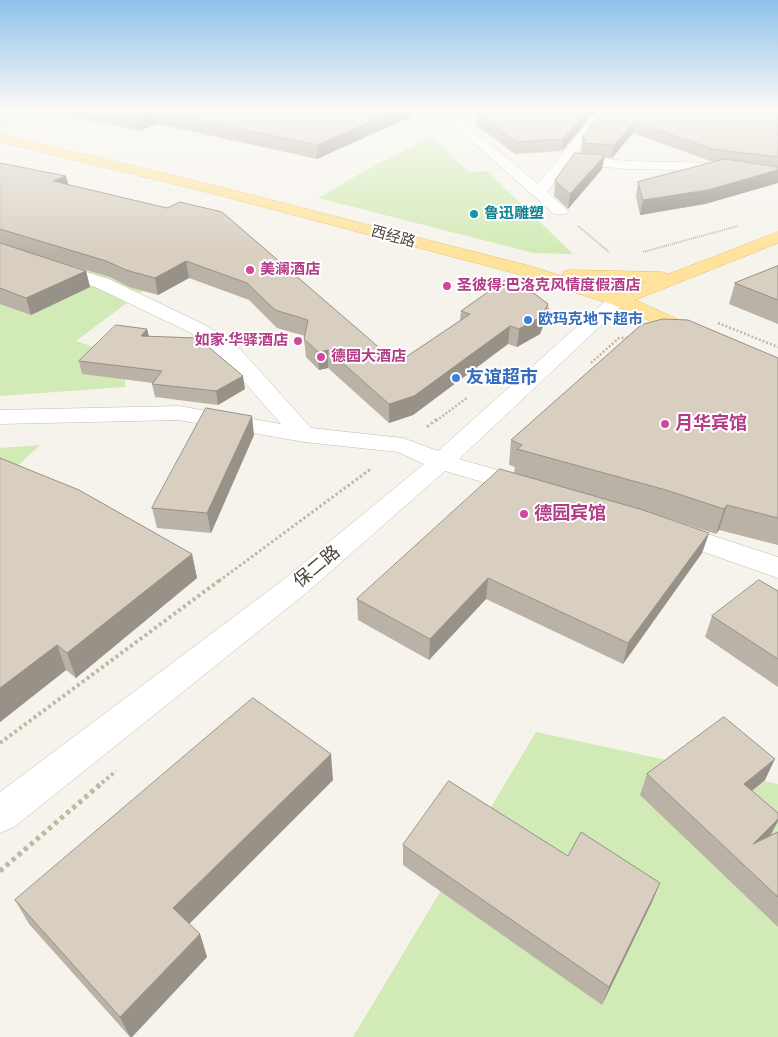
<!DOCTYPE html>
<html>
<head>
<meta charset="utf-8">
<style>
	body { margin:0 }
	canvas { display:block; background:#f6f3ec }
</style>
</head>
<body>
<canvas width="778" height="1037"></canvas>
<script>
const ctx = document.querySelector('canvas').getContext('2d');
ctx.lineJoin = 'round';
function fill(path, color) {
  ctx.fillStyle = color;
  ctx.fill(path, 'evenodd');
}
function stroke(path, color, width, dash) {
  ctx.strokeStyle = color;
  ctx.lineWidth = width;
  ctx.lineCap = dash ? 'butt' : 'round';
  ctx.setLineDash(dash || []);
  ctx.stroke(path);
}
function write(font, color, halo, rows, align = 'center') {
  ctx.font = font + ' "PT Sans Narrow","Noto Sans SC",sans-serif';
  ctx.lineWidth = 4;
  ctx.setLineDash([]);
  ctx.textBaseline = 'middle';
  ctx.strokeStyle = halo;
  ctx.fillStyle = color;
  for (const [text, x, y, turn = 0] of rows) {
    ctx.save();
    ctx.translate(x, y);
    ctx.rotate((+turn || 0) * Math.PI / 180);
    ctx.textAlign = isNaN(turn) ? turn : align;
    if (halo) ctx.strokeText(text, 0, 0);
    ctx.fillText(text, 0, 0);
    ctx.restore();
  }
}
fill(new Path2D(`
	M0 110H65L33 120 0 127Z
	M432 137 468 172 487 171 573 254 534 253 318 198 375 165Z
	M0 233 148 287 76 341 125 357V387L0 396Z
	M40 445 0 483V448Z
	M536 732 778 784V1037H353Z`), '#d2eab5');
const minor = new Path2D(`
	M437 110H450L538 184 597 110H609L574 156 628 161 720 163 778 172V180L720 171 628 169 568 164 547 192 568 211 566 214H554Z
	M0 245 109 279 205 325 242 351 311 428 403 438 438 451 611 296 618 294 625 296 628 300 459 459 536 481 540 487 536 493 527 495 445 471 305 594 14 827 0 833V792L283 580 424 464 398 452 304 442 179 420 0 424V410L179 406 281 424 226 361 191 333 95 287 0 256Z
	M671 522 778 557V578L661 537 657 531 661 525Z`);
const major = new Path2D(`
	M0 134 208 184 526 265 562 276 564 271 570 270 662 272 669 274 778 232V243L635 300 702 330 705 334 702 338 695 340 611 304 514 273 199 190 0 142ZM576 281 647 282 617 294Z`);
stroke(minor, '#c2bbae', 1);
stroke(major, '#e6c16a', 1);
stroke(new Path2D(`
	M578 226 609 252
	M643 252 738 226`), '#c4b79f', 2, [1, 1]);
stroke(new Path2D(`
	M545 305 558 322
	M718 323 778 347
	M591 363 619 338H630
	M436 421 468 397`), '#c4b79f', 2.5, [2, 2]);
stroke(new Path2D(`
	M427 427 437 419
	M219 581 372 468`), '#c4b79f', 3, [2.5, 2.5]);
stroke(new Path2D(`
	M0 743 220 580
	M102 783 116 771`), '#c4b79f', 4, [3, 3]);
stroke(new Path2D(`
	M0 871 103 782`), '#c4b79f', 5, [4, 4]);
fill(minor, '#fff');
fill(major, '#ffe39c');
fill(new Path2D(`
	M42 110H410V117L317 159 158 124 138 131Z
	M457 110H512L463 115Z
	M596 110 562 151 515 154 476 125 477 113Z
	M604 110H778V183L705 204 640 215 636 197 638 182 716 162 710 161 633 133 612 158 604 157 602 169 568 209 554 196 555 181 581 153 582 150H581L582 138Z
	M0 163 68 185 397 363 460 321 461 311 545 321 540 334 517 347 508 344 413 415 389 423 328 368 319 370 306 357 304 339 305 336 277 328 249 300 189 278 158 295 129 287 110 277 35 255 86 271 90 287 31 315 0 304Z
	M778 266V324L729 304 735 283Z
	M147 329 149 336 245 389 218 405 155 397 152 384 153 383 82 374 79 361Z
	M778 358V545L719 530 716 534 648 512 709 533 702 553 623 664 486 599 429 660 358 620 357 599 514 473 515 467 509 465 511 440Z
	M254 435 211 533 157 528 152 508Z
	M0 458 192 554 197 578 76 678 66 670 0 722Z
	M778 591V687L705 637 712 616Z
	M647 774 765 780 752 791 778 813V821L770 835 778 832V927L640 795Z
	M333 780 189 924 200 934 207 957 132 1037H130L29 924 15 900Z
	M403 845 660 883 652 902 602 1005 403 865Z`), '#bab2a6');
fill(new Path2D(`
	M397 110H410V117L317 159V145Z
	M464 110H512L463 115Z
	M588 110H596L562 151 563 139Z
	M156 111 158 124 138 131 136 118Z
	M635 122 633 133 612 158 614 145Z
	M605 155 602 169 568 209 570 194Z
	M778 170V183L705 204 640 215 643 200Z
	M66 176 70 191 53 181Z
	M186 261 189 278 158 295 155 278Z
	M86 271 90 287 31 315 26 298Z
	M548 304 545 321 540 334 517 347 519 329Z
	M510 326 508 344 413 415 389 423V404Z
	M147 329 150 342 141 336Z
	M328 350V368L319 370 318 352Z
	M243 376 245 389 218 405 216 391Z
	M252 416 254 435 211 533 207 513Z
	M727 505 719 530 716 534 724 509Z
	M709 533 702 553 623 664 628 643Z
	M192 554 197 578 76 678 67 653Z
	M488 578 486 599 429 660 430 639Z
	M57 645 66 670 0 722V688Z
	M331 754 333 780 181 932 173 908Z
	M775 759 765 780 734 805 744 784Z
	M778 819V821L770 836 753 844Z
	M660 883 652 902 602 1005 609 987Z
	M200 934 207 957 132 1037H130L120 1017Z`), '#979187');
const building = new Path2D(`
	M98 110H397L317 145 156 111 136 118Z
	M514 110H588L563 139 516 142 477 113Z
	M604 110H778V157L713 149 635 122 614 145 583 143 586 138H582Z
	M575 153 605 155 570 194 555 181Z
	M725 159 778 167V170L708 190 643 200 638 182Z
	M0 163 66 176 53 181 167 208 180 202 222 212 397 363 470 314 461 311 505 280 535 294 548 304 542 316 519 329 510 326 414 396 389 404 328 350 318 352 304 339 308 320 275 310 247 283 186 261 155 278 126 270 106 261 0 229Z
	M0 243 86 271 26 298 0 288Z
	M778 266V300L735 283Z
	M663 319 688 320 778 358V518L727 505 724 509 666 490 517 449 522 445 511 440 641 325Z
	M116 325 147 329 141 336 198 338 243 376 216 391 152 384 162 371 79 361Z
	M206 408 252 416 207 513 152 508Z
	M0 458 79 490 192 554 67 653 57 645 0 688Z
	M500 469 643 510 709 533 628 643 488 578 430 639 357 599Z
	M759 580 778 591V659L712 616Z
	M253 698 331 754 173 908 200 934 120 1017 15 900Z
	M724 717 775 759 744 784 778 813V819L753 844 778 832V897L647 774Z
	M449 781 568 856 581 832 660 883 609 987 403 845Z`);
fill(building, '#d8cfc1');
stroke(building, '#979187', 1);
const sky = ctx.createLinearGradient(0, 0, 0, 255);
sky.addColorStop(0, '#8fc1ec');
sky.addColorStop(0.43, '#fbfaf6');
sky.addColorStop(1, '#fbfaf600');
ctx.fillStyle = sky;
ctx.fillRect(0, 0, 778, 255);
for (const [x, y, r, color] of [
	[474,214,5,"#0f9aa8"],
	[250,270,5,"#d1479c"],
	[447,286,5,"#d1479c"],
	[528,320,5,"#3f7fe0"],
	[298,341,5,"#d1479c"],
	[321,357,5,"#d1479c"],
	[456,378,5,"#3f7fe0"],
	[665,424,5,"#d1479c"],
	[524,514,5,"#d1479c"]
]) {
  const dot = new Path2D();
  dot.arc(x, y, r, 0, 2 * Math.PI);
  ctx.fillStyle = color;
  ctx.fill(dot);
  stroke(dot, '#fff', 2);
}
write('bold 15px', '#0d838f', '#fff', [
	["鲁迅雕塑",484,214]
], 'left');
write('15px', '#4b4439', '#fff', [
	["西经路",393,237,15]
]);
write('bold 15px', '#b23c85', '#fff', [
	["美澜酒店",260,270],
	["圣彼得·巴洛克风情度假酒店",457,286],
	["如家·华驿酒店",288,341,"right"],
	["德园大酒店",331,357]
], 'left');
write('bold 15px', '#366cbe', '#fff', [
	["欧玛克地下超市",538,320]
], 'left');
write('bold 18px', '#366cbe', '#fff', [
	["友谊超市",466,378]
], 'left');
write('bold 18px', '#b23c85', '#fff', [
	["月华宾馆",675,424],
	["德园宾馆",534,514]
], 'left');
write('18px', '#4b4439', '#fff', [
	["保二路",317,567,-40]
]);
</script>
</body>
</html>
